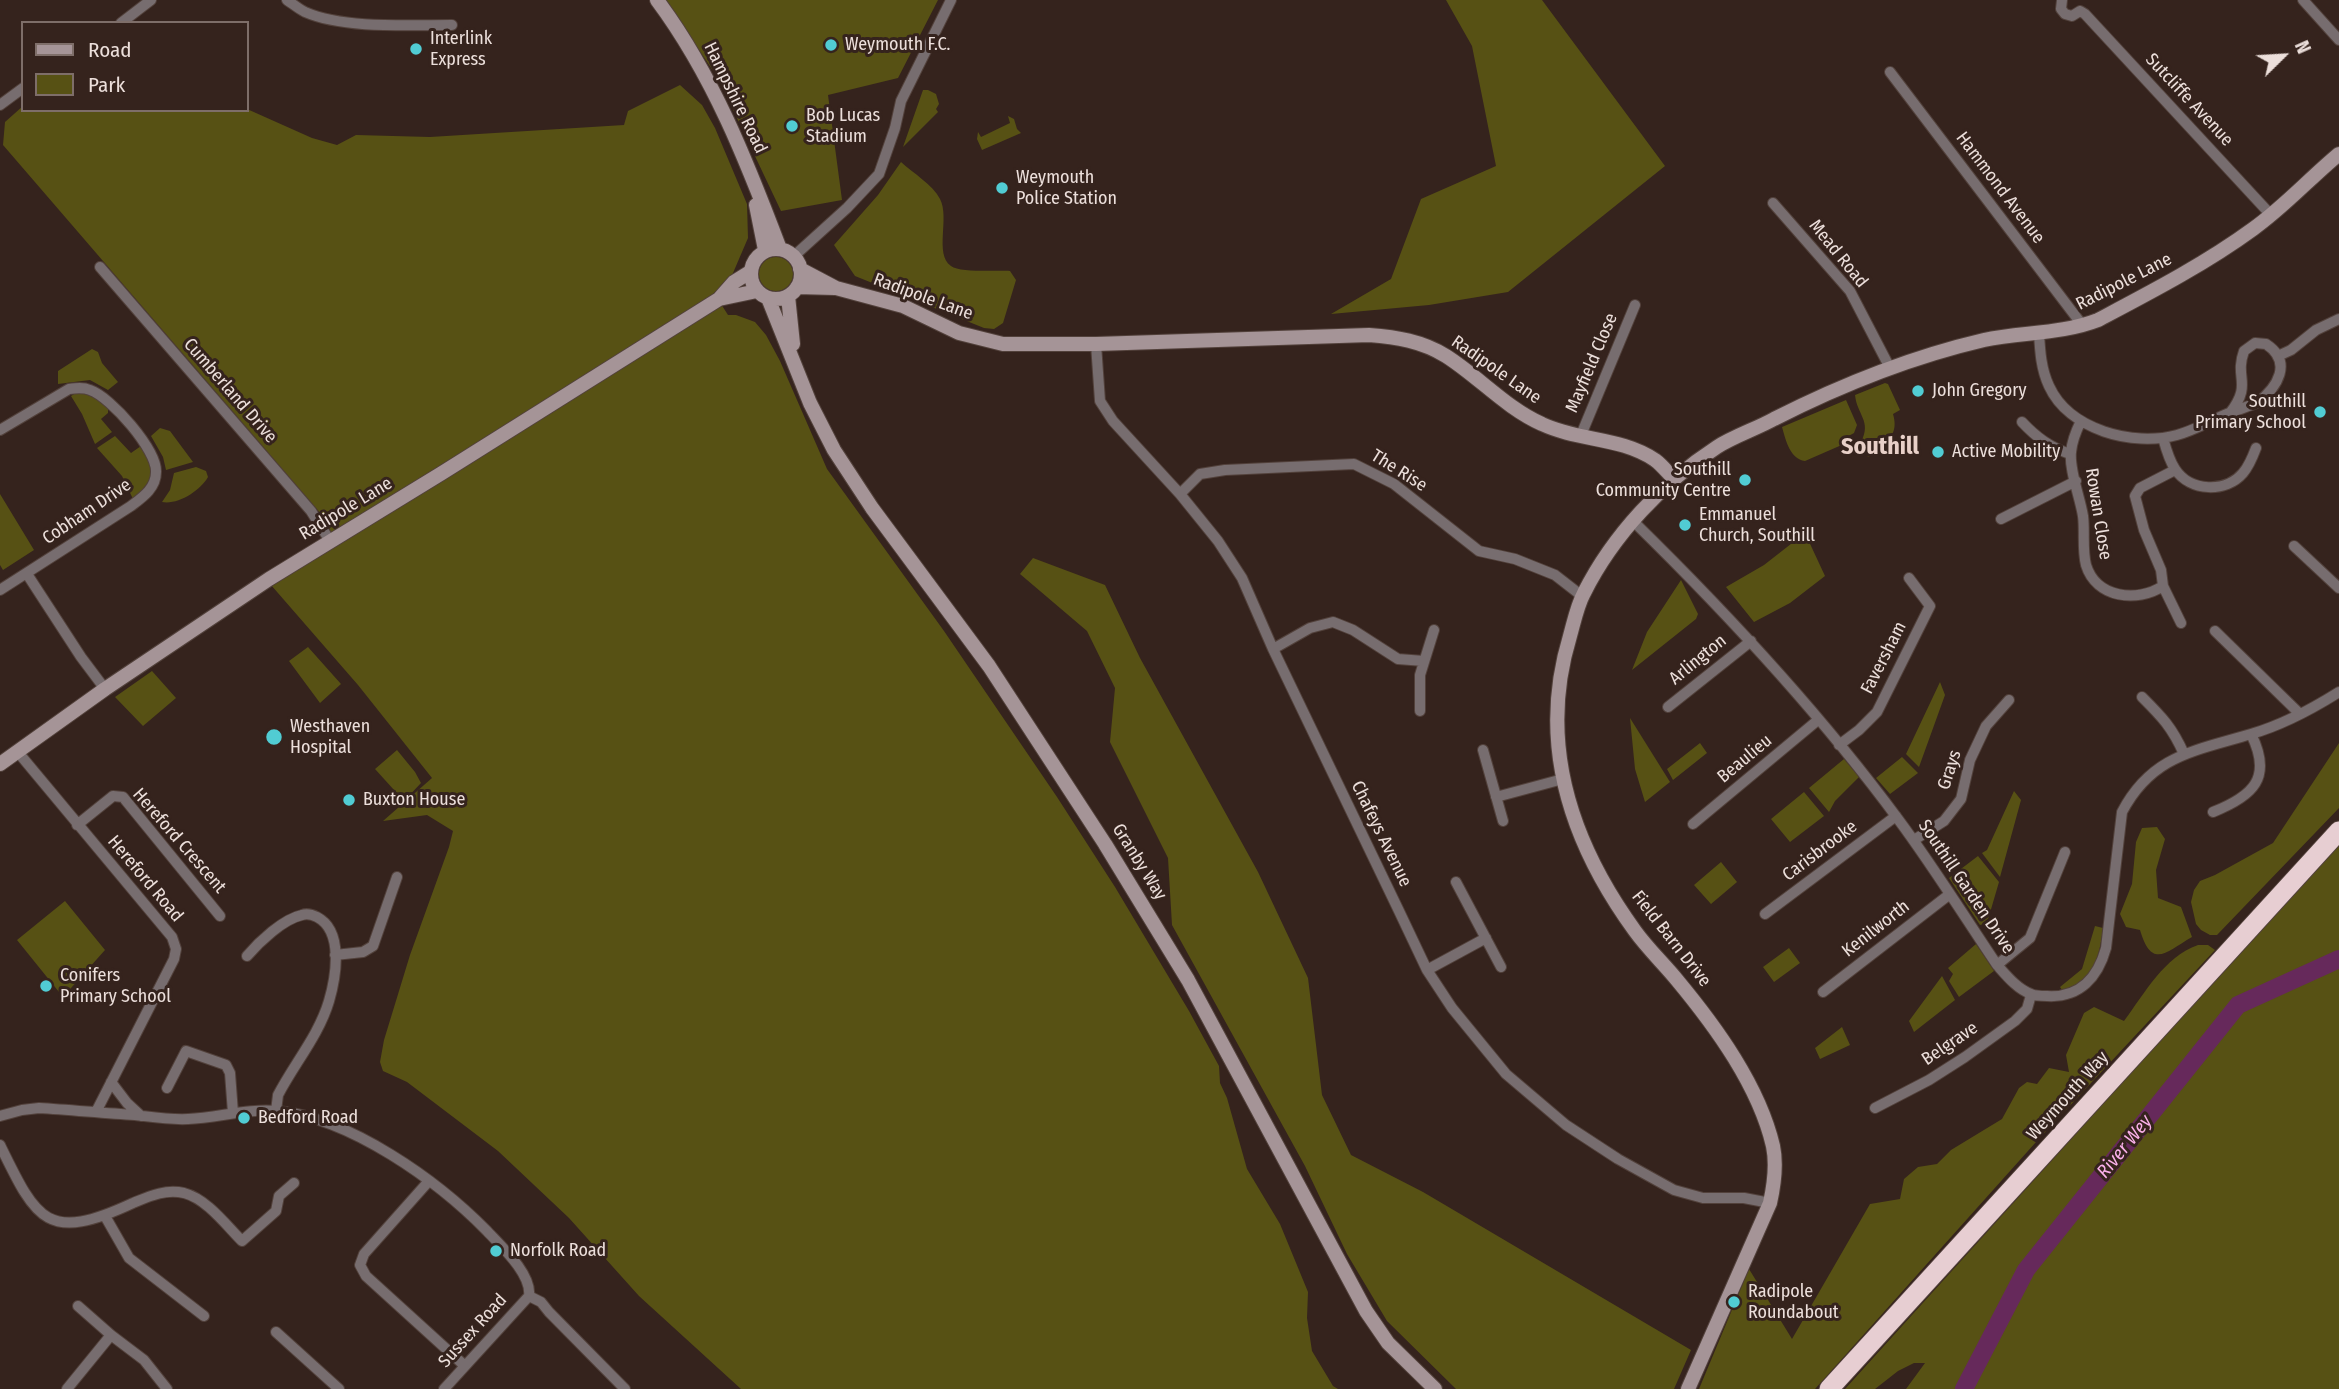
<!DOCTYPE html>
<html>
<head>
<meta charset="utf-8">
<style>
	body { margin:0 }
	#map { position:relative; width:2339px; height:1389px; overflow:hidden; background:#35231d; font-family:"Fira Sans Condensed",sans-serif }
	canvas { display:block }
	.legend { position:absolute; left:21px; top:21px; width:228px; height:91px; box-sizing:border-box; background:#35231d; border:2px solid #7e6e69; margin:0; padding:9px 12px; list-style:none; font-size:21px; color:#ecdfdb }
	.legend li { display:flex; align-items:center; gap:14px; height:35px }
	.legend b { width:35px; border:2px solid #7e6e69 }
	.north { position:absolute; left:2248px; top:21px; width:70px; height:70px; -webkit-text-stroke:5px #35231d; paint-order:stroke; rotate:66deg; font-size:19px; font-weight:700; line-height:28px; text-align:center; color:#ecdfdb }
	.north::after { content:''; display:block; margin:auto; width:24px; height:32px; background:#ecdfdb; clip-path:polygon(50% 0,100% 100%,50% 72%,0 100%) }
</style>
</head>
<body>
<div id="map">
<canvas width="2339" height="1389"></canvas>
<ul class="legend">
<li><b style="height:9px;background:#a59497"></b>Road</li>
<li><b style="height:19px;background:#575114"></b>Park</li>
</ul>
<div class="north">N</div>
</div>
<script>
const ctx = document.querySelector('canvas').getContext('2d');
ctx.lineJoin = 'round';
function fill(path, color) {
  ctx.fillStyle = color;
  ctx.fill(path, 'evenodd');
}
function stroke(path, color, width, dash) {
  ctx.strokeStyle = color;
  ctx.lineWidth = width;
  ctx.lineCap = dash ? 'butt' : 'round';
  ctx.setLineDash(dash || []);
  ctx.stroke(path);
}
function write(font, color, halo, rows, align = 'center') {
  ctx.font = font + ' "Fira Sans Condensed",sans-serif';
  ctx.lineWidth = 6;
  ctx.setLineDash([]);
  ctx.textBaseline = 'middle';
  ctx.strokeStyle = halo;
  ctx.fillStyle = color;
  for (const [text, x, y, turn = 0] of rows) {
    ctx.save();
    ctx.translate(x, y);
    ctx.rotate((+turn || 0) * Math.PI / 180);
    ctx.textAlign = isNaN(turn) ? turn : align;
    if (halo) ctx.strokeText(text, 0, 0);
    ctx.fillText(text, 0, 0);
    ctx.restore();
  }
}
fill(new Path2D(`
	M665 0H938L898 78 828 95 842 200 781 211 718 78Z
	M1446 0H1542L1665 166 1508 292 1429 305 1331 314 1391 279 1421 199 1496 166 1472 46Z
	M680 85 702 105 715 128 747 204 748 238 730 280 714 293 728 315H736L755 322 766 335 780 361 827 469 944 631 1057 797 1115 887 1189 1011 1219 1066 1220 1083 1227 1098 1247 1169 1280 1224 1308 1292 1307 1318 1312 1351 1333 1386 1338 1389H741L639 1296 569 1218 498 1151 407 1082 383 1071 380 1062 384 1040 410 955 449 847 453 831 427 815 383 821 432 778 358 685 271 585 334 546 328 522 3 145 5 122 23 106V110L247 109 312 138 337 145 356 135 430 137 624 125 628 111Z
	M923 90H928L936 94 939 104 936 109 938 112 903 147Z
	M1008 116 1014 119 1017 129 1021 133 982 150 977 139 978 132 981 137 1010 123Z
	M901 162C913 173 933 185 940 199 950 218 934 254 951 266 960 273 996 270 1010 271L1016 280 1003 323 994 329 984 328 855 276 834 245 878 195Z
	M759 274a17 17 0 1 1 34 0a17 17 0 1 1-34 0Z
	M92 349 98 352 102 363 118 382 108 390 90 380 58 384V371Z
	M1885 383 1888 384 1900 410 1893 414C1897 428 1894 437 1881 444L1883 451 1868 457 1861 442C1872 421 1857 415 1855 395Z
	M76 393C89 392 100 399 108 409V413L101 419 112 432 95 444 82 414 71 396Z
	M1846 400 1857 425 1854 433 1843 439 1844 444 1805 461C1790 459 1786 441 1782 427Z
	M160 428 170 431 193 462 166 470 163 457 151 436Z
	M115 436 131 453 141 446C157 470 154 480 133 499L122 476 97 448Z
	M196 467 206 471 208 477C200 491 178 505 162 502L170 490 174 473Z
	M0 494 34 550 3 570 0 565Z
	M1805 533 1825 576 1790 603 1754 622 1726 587 1764 565Z
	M1033 558 1105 585 1140 658 1258 872 1308 978 1322 1095 1351 1155 1423 1192 1691 1350 1674 1389H1456L1387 1321 1347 1254 1305 1166 1172 925 1168 858 1110 742 1115 688 1087 631 1020 574Z
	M1681 580 1698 614 1696 619 1632 670 1647 632Z
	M308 647 341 684 320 703 289 661Z
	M152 671 176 698 143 726 115 697Z
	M1940 682 1945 695 1919 767 1906 754Z
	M1630 718 1670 782 1645 802 1635 769Z
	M1700 743 1707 753 1673 780 1667 769Z
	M2339 743V808L2217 935H2210L2201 930 2196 924 2191 902 2194 890 2200 881 2215 875 2273 843Z
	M397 750 415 772 421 783 404 801 375 769Z
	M1902 757 1918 773 1890 794 1876 778Z
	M1844 759 1859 777 1835 801 1829 812 1809 788Z
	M2014 791 2021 800 2000 877 1982 853 1987 850Z
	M1804 792 1824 816 1790 842 1771 819Z
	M2157 827 2165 839 2156 870 2158 898 2181 907 2192 937C2166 952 2152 970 2140 930L2126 927 2120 914 2132 884 2136 842 2142 828Z
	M2339 843V1389H1906L1925 1363H1914L1898 1371 1875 1389H1845Z
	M1978 856 1999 882 1987 923 1980 925 1949 878Z
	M1721 862 1737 882 1711 904 1694 885Z
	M65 901 105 950 63 997 17 940Z
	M2095 926 2103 928C2100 954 2093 985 2062 990L2060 987 2082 969Z
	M1976 944 1994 971 1959 997 1949 981 1953 974 1948 968Z
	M2198 945H2208L2215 950 2036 1142 1815 1389H1699L1749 1269 1792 1339 1870 1204 1900 1199 1904 1179 1918 1167 1937 1164 1951 1150 2002 1119 2019 1088 2027 1082 2037 1084 2049 1068 2069 1072 2066 1055 2084 1013 2094 1007 2124 1021C2145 993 2164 957 2198 945Z
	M1789 948 1800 963 1774 982 1763 967Z
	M1942 976 1955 1000 1914 1032 1909 1021Z
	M1842 1027 1850 1045 1820 1059 1815 1048Z`), '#575114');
stroke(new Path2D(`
	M1964 1389 2026 1270 2238 1005 2339 959`), '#66295b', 18);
const street = new Path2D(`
	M287 0C293 4 299 9 305 12 344 29 409 25 452 25
	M2062 0 2061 9 2065 14 2072 16 2080 11
	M2303 0 2339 40
	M2080 11 2085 14 2271 215
	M121 23 151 0
	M1890 72 2083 326
	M0 105 23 88
	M1773 203 1850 291 1890 368
	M794 256 847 208 879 174 895 128 901 101 951 0
	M100 267 311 511 330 541
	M2039 333C2040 351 2041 369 2049 386 2069 430 2133 447 2177 435 2196 430 2213 419 2232 412 2240 409 2249 406 2257 403 2278 387 2293 362 2266 344L2255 343 2244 351C2234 379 2253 383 2230 413
	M1096 344 1100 401 1113 421 1180 494 1218 541 1242 578 1273 649 1399 911 1427 970 1452 1008 1506 1074 1566 1125 1618 1159 1674 1190 1703 1198H1744L1770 1203
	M2278 356 2291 350 2316 330 2339 319
	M2081 421C2076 431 2072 441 2071 452 2069 470 2080 497 2083 516 2085 531 2082 549 2086 565 2096 598 2137 603 2163 586
	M2022 422C2037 438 2050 447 2070 454
	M0 430 69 389C76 388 83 387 90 390 111 397 157 450 156 472 156 488 143 497 131 506L0 590
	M1581 435 1635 305
	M2163 438C2166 449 2169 460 2175 469 2190 492 2226 493 2243 473 2249 466 2253 456 2256 448
	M2175 470 2140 488 2135 496 2144 530 2161 570 2163 586 2181 623
	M1180 494 1200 474 1225 470 1354 464 1394 484 1479 551 1515 559 1555 575 1582 596
	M2001 519 2076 481
	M1633 521C1728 614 1819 712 1898 819 1933 866 1964 916 1997 965 2006 975 2017 989 2031 994 2035 996 2042 996 2047 996 2080 998 2098 977 2106 948L2122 812C2152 755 2195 751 2251 734 2282 725 2312 709 2339 692
	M2294 546 2339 588
	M27 574 81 657 105 689
	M2215 631 2300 714
	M1273 649 1310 628 1333 622 1353 630 1398 659 1424 661
	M2142 697C2162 717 2172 727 2184 754
	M1668 707 1751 641
	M1420 711V675L1434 630
	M1839 745 1859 730 1877 712 1930 606 1909 578
	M1483 750 1503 821
	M17 751 172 937 176 949 174 959 96 1112
	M1496 797 1563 779
	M2213 812C2253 796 2273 778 2251 734
	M1693 824 1818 720
	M77 825 113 796 123 797 220 916
	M1914 840 1944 821 1961 799 1970 760 1986 726 2009 700
	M1456 882 1501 967
	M1765 914 1896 816
	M335 955 363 952 373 946 397 877
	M247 956C259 942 283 919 302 915 307 913 313 915 317 917 344 931 336 977 329 1001 319 1035 294 1064 278 1095L276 1111
	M1997 965 2030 938 2065 852
	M1427 970 1486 938
	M1823 992 1950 894
	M111 1082 127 1103 141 1116
	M167 1088 186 1051 226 1065 230 1073 233 1113
	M1875 1108 1929 1080 1965 1057 2015 1021 2027 1009 2031 995
	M0 1116 22 1110 39 1108C71 1110 103 1113 135 1115 152 1117 170 1120 188 1119 218 1118 247 1108 278 1111 350 1118 437 1180 487 1231 501 1246 532 1274 529 1296
	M0 1145C37 1221 47 1243 133 1203 150 1196 165 1189 184 1193 207 1199 226 1225 242 1241L276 1211 279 1196 294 1183
	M428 1182 364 1254 360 1265 366 1276 465 1366
	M105 1216 129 1258 204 1316
	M529 1296 541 1302 549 1312 625 1389
	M78 1306 111 1335 144 1360 167 1389
	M276 1332 339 1389
	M67 1389 111 1335
	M444 1389 529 1296`);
const secondary = new Path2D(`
	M657 0C713 75 747 162 780 249
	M756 205 765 250
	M751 274a25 25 0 1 1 50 0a25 25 0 1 1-50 0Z
	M800 269 836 288 903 306 959 333 1003 344H1096L1369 335C1396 337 1422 341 1446 356 1479 377 1506 408 1542 424 1578 441 1621 437 1655 460 1662 465 1668 473 1674 479
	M797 287 835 288
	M788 296 793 344
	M768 298 810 403 834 450 872 508 989 666 1105 844 1188 980 1366 1311 1388 1343 1435 1389
	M719 299 757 291
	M0 764 105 689 269 579 442 473 719 299 734 282 750 272
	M1688 1389 1770 1203C1774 1185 1777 1165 1773 1146 1759 1086 1716 1027 1677 980 1664 964 1648 949 1635 931 1571 843 1537 744 1570 636 1574 622 1577 606 1584 593 1613 535 1663 482 1717 447 1734 436 1756 429 1774 419 1841 385 1911 357 1984 340 2022 332 2062 334 2098 320 2151 292 2205 264 2253 229 2284 207 2310 178 2339 154`);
const highway = new Path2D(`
	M1829 1389 2339 831`);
stroke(street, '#52413b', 12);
stroke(secondary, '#52413b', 16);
stroke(highway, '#52413b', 21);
stroke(street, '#776d6f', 10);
stroke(secondary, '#a59497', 14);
stroke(highway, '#e7ced2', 19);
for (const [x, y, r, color] of [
	[831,45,7,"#51ccd3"],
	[416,49,7,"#51ccd3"],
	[792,126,7,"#51ccd3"],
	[1002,188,7,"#51ccd3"],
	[1918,391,7,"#51ccd3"],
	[2320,412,7,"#51ccd3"],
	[1938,452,7,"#51ccd3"],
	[1745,480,7,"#51ccd3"],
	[1685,525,7,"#51ccd3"],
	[274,737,9,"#51ccd3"],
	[349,800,7,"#51ccd3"],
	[46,986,7,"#51ccd3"],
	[244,1118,7,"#51ccd3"],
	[496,1251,7,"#51ccd3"],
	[1734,1302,7,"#51ccd3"]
]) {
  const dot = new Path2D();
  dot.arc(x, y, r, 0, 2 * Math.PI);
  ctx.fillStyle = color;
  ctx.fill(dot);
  stroke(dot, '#35231d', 2.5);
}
write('18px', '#ecdfdb', '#35231d', [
	["Interlink",430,39],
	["Express",430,60],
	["Weymouth F.C.",845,45],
	["Bob Lucas",806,116],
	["Stadium",806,137],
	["Weymouth",1016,178],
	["Police Station",1016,199],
	["John Gregory",1932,391],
	["Southill",2306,402,"right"],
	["Primary School",2306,423,"right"],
	["Active Mobility",1952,452],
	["Southill",1731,470,"right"],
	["Community Centre",1731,491,"right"],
	["Emmanuel",1699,515],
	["Church, Southill",1699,536],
	["Westhaven",290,727],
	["Hospital",290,748],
	["Buxton House",363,800],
	["Conifers",60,976],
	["Primary School",60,997],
	["Bedford Road",258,1118],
	["Norfolk Road",510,1251],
	["Radipole",1748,1292],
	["Roundabout",1748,1313]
], 'left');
write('18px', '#ecdfdb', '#35231d', [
	["Hampshire Road",735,98,64],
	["Sutcliffe Avenue",2189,100,47],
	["Hammond Avenue",2000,188,53],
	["Mead Road",1838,254,51],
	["Radipole Lane",2124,282,-27],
	["Radipole Lane",923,297,20],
	["Mayfield Close",1592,363,-67],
	["Radipole Lane",1496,370,35],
	["Cumberland Drive",230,391,49],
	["The Rise",1399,471,32],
	["Radipole Lane",346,509,-31],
	["Cobham Drive",87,512,-34],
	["Rowan Close",2098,514,81],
	["Faversham",1884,658,-63],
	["Arlington",1698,660,-39],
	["Beaulieu",1745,759,-40],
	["Grays",1950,770,-72],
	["Chafeys Avenue",1381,834,64],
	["Hereford Crescent",179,841,49],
	["Carisbrooke",1820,851,-37],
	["Granby Way",1139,862,58],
	["Hereford Road",145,879,50],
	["Southill Garden Drive",1966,887,56],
	["Kenilworth",1876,929,-38],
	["Field Barn Drive",1671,939,52],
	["Belgrave",1950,1044,-34],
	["Weymouth Way",2068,1096,-48],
	["Sussex Road",473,1331,-48]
]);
write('italic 19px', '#fab0e9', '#35231d', [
	["River Wey",2125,1147,-51]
]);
write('bold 24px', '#e8d0c8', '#35231d', [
	["Southill",1880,447]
]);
</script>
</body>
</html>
